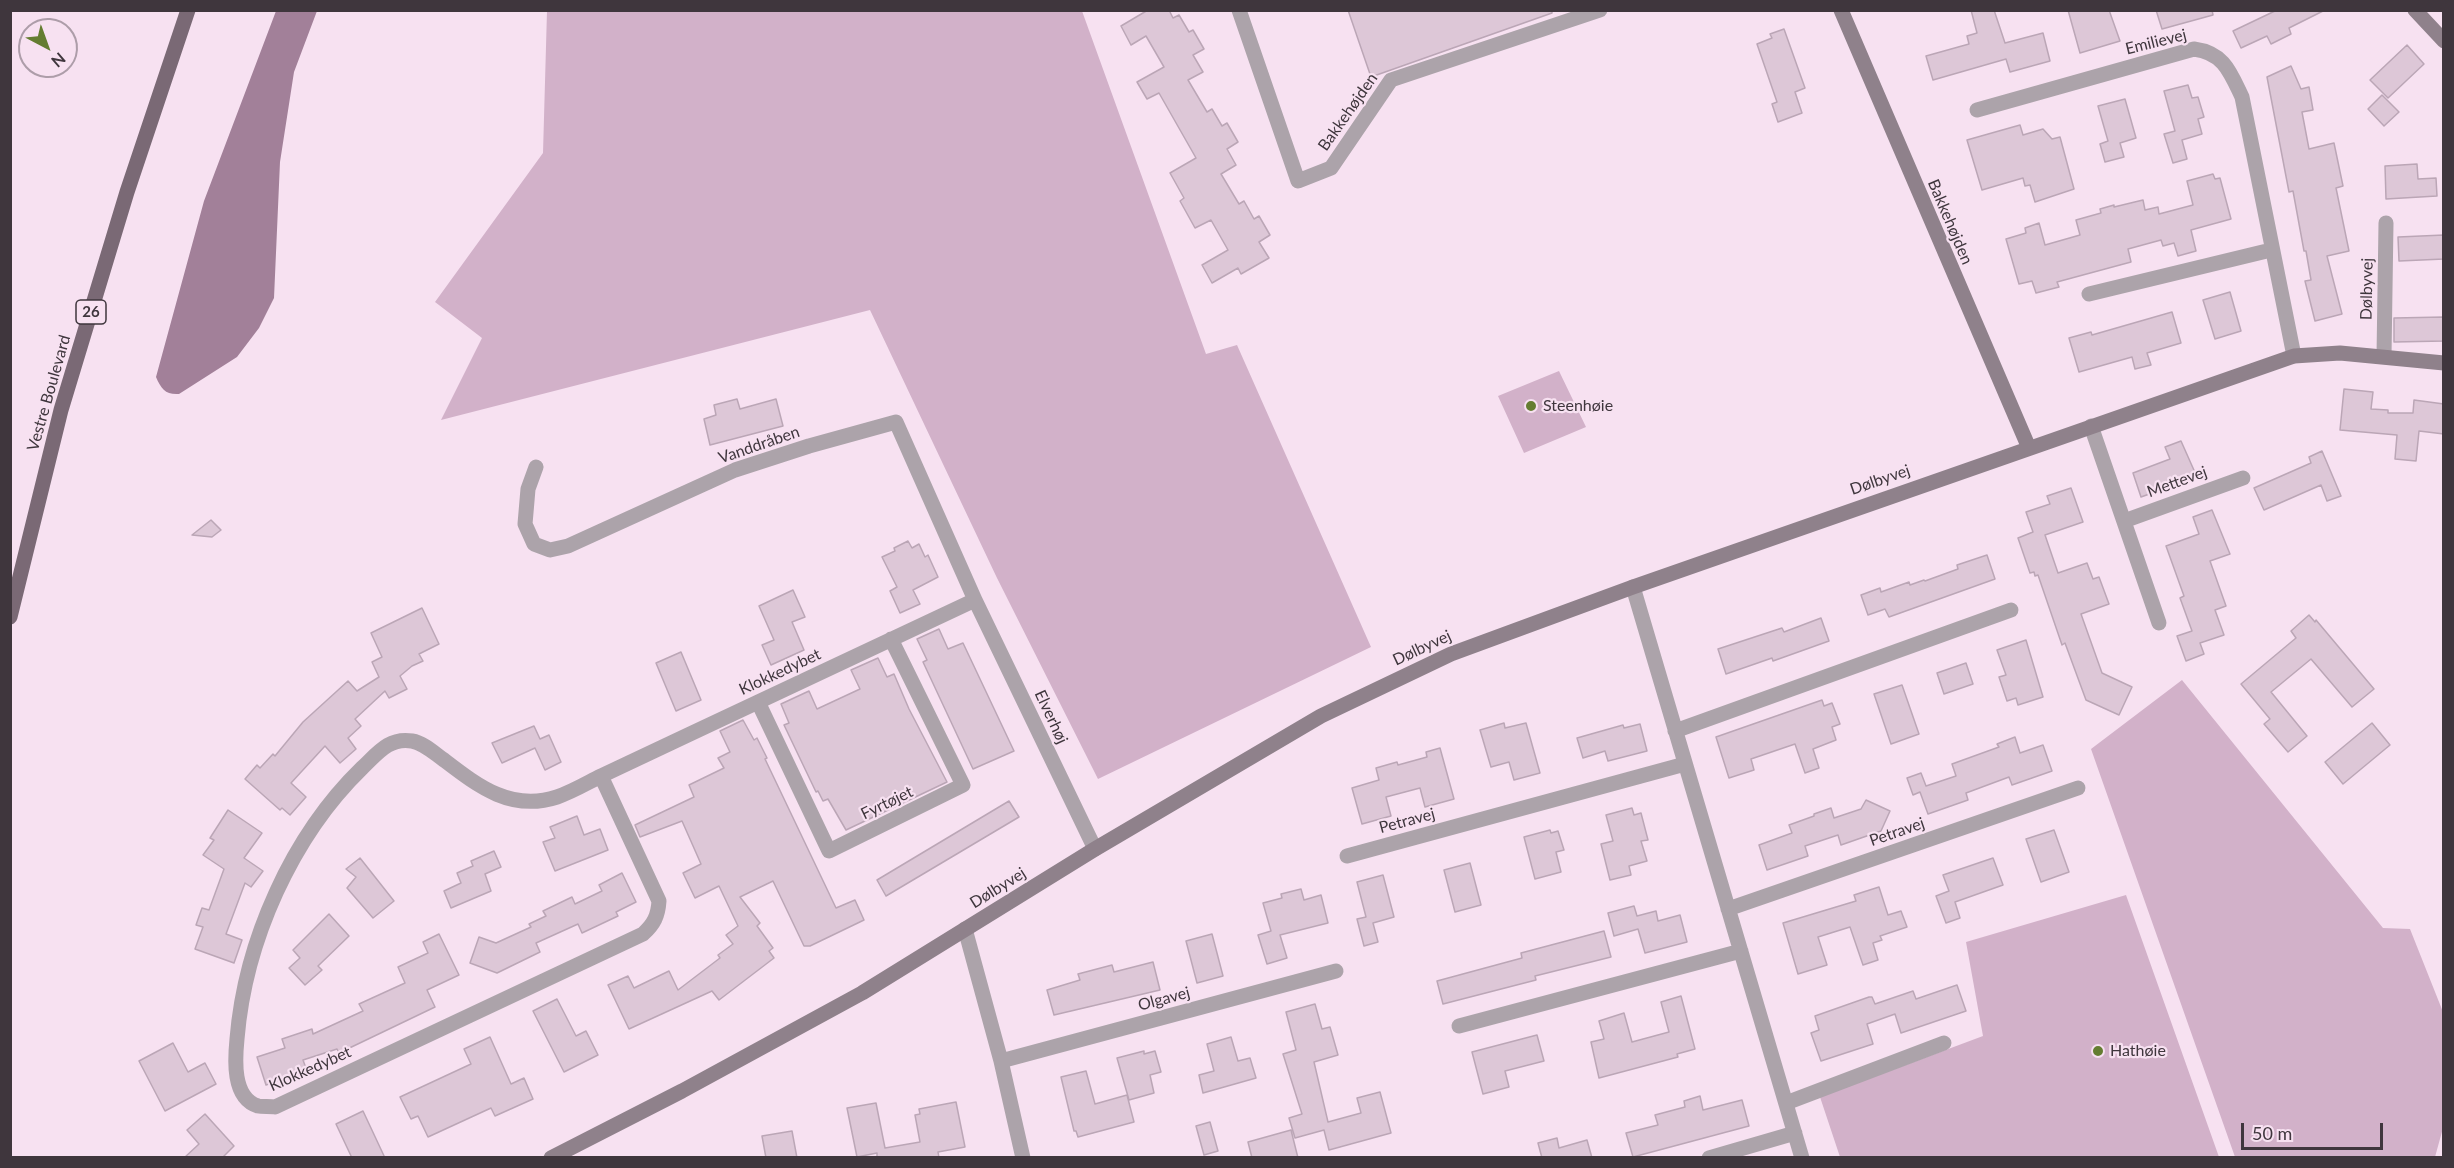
<!DOCTYPE html>
<html>
<head>
<meta charset="utf-8">
<style>
	body { margin:0 }
	#map { position:relative; width:2454px; height:1168px; overflow:hidden; background:#f7e1f1; font-family:Lato,sans-serif }
	canvas { display:block }
	.frame { position:absolute; inset:0; border:12px solid #3f363d; pointer-events:none }
	.north { position:absolute; left:18px; top:18px; width:60px; height:60px; box-sizing:border-box; background:#f7e1f1; border:2px solid #ad9da9; border-radius:50%; rotate:139deg; font-size:16px; font-weight:700; line-height:24px; text-align:center; color:#3f363d }
	.north::after { content:''; display:block; margin:auto; width:21px; height:27px; background:#647d31; clip-path:polygon(50% 0,100% 100%,50% 72%,0 100%) }
	.scale { position:absolute; left:2241px; top:1123px; width:142px; height:27px; box-sizing:border-box; border:3px solid #3f363d; border-top:0; padding-left:8px; font-size:18px; line-height:21px; white-space:nowrap; color:#3f363d; -webkit-text-stroke:4px #f7e1f1; paint-order:stroke }
</style>
</head>
<body>
<div id="map">
<canvas width="2454" height="1168"></canvas>
<div class="frame"></div>
<div class="north">N</div>
<div class="scale">50 m</div>
</div>
<script>
const ctx = document.querySelector('canvas').getContext('2d');
ctx.lineJoin = 'round';
function fill(path, color) {
  ctx.fillStyle = color;
  ctx.fill(path, 'evenodd');
}
function stroke(path, color, width, dash) {
  ctx.strokeStyle = color;
  ctx.lineWidth = width;
  ctx.lineCap = dash ? 'butt' : 'round';
  ctx.setLineDash(dash || []);
  ctx.stroke(path);
}
function write(font, color, halo, rows, align = 'center') {
  ctx.font = font + ' Lato,sans-serif';
  ctx.lineWidth = 4.5;
  ctx.setLineDash([]);
  ctx.textBaseline = 'middle';
  ctx.strokeStyle = halo;
  ctx.fillStyle = color;
  for (const [text, x, y, turn = 0] of rows) {
    ctx.save();
    ctx.translate(x, y);
    ctx.rotate((+turn || 0) * Math.PI / 180);
    ctx.textAlign = isNaN(turn) ? turn : align;
    if (halo) ctx.strokeText(text, 0, 0);
    ctx.fillText(text, 0, 0);
    ctx.restore();
  }
}
fill(new Path2D(`
	M547 11H1082L1206 354 1237 345 1371 647 1098 779 997 578 870 310 441 420 482 338 435 302 543 153Z
	M1559 371 1586 427 1524 453 1498 396Z
	M2182 680 2383 928 2410 929 2443 1012V1128L2435 1157H2235L2091 749Z
	M2126 895 2219 1157H1840L1820 1097 1983 1036 1966 942Z`), '#d2b1c9');
fill(new Path2D(`
	M276 11H317L294 72 280 162 274 298 259 328 237 357 179 394C166 395 161 389 156 377L204 201Z`), '#a28099');
const building = new Path2D(`
	M1148 10H1169L1173 18 1179 15 1189 32 1193 30 1204 49 1193 55 1203 72 1188 80 1207 112 1212 109 1222 126 1227 123 1238 142 1227 149 1236 165 1221 174 1239 204 1244 201 1254 219 1259 216 1270 235 1259 242 1269 258 1241 274 1238 268 1212 283 1202 265 1228 250 1211 220 1195 228 1180 201 1184 198 1170 173 1196 158 1159 93 1147 99 1137 82 1164 67 1146 36 1131 45 1121 26Z
	M1348 10H1552V13L1371 77Z
	M1971 10H1994L2005 43 2043 33 2050 61 2010 72 2006 59 1933 80 1926 56 1969 44 1967 36 1977 33Z
	M2068 10H2109L2120 41 2080 53Z
	M2156 10H2212L2213 15 2162 29Z
	M2277 10H2325L2289 28 2291 34 2271 44 2267 36 2241 48 2233 31Z
	M1784 29 1805 88 1795 92 1802 113 1778 122 1772 104 1777 102 1757 44 1772 38 1770 34Z
	M2407 45 2424 64 2388 98 2370 80Z
	M2291 66 2301 89 2309 87 2313 110 2302 112 2309 149 2334 143 2343 186 2336 188 2349 251 2327 256 2342 314 2315 321 2305 281 2311 280 2306 251H2304L2293 191 2289 192 2267 77Z
	M2188 85 2192 98 2198 97 2204 117 2198 119 2202 134 2182 140 2187 159 2173 163 2164 134 2175 131 2164 91Z
	M2382 95 2399 112 2384 126 2368 109Z
	M2125 99 2136 138 2120 143 2124 157 2105 162 2100 144 2108 141 2098 106Z
	M2020 125 2023 135 2043 129 2052 139 2060 137 2074 189 2035 202 2030 185 2025 186 2023 178 1982 190 1967 140Z
	M2417 164 2418 179 2436 178 2437 196 2386 199 2385 166Z
	M2213 174 2215 179 2220 178 2231 219 2191 230 2196 251 2178 256 2174 243 2163 246 2161 240 2128 249 2131 262 2057 282 2059 287 2036 293 2032 281 2019 284 2006 239 2026 233 2025 228 2039 223 2045 245 2080 235 2076 220 2101 213 2100 209 2114 205V207L2143 200 2145 210 2158 207 2159 214 2193 205 2187 181Z
	M2444 235V259L2399 261 2398 237Z
	M2230 292 2241 331 2215 339 2203 300Z
	M2172 312 2181 343 2147 353 2151 365 2135 369 2132 357 2079 372 2069 338 2091 332 2092 335Z
	M2444 317V341L2394 342V318Z
	M2344 389 2373 392 2371 409 2388 410V413H2413L2414 400 2444 404V434L2419 431 2416 461 2395 459 2397 435 2340 430Z
	M737 399 740 409 776 399 783 426 710 445 704 419 716 415 714 405Z
	M2181 441 2197 477 2141 497 2133 473 2170 459 2165 447Z
	M2322 451 2341 496 2327 501 2321 485 2264 510 2254 488 2311 463 2309 457Z
	M2071 488 2083 522 2045 535 2058 573 2087 563 2093 579 2099 577 2109 604 2081 614 2102 673 2132 687 2119 715 2086 700 2065 643 2062 645 2038 575 2035 576 2034 572 2030 573 2018 538 2033 532 2026 512 2050 504 2047 496Z
	M2212 510 2230 554 2210 561 2226 606 2215 610 2224 635 2200 643 2204 654 2186 661 2177 636 2192 631 2180 598 2184 596 2166 546 2199 534 2193 517Z
	M211 520 221 530 212 537 192 535Z
	M908 541 912 548 919 544 925 557 928 555 938 577 913 590 920 604 900 613 890 591 897 587 882 557 895 551 894 548Z
	M1987 555 1995 579 1889 617 1885 609 1868 615 1861 595 1880 588 1881 592 1909 582 1910 585 1924 580 1925 581 1958 569 1957 565Z
	M793 590 805 617 792 622 804 650 771 665 762 645 774 640 759 606Z
	M422 608 439 644 419 654 423 661 412 666 400 676 407 689 389 698 385 691 355 719 361 726 348 738 356 749 340 763 325 746 291 783 306 797 290 815 282 808 280 810 245 779 257 765 260 768 273 754 275 756 303 722 348 681 357 691 379 677 372 662 382 657 371 633Z
	M2309 615 2315 622 2316 620 2374 689 2352 707 2311 659 2271 692 2307 736 2288 752 2264 724 2270 719 2241 684 2296 638 2291 631Z
	M1821 618 1829 641 1773 661 1772 658 1726 674 1718 649 1782 628 1784 632Z
	M939 629 948 649 963 643 1014 751 973 769 923 662 927 660 917 639Z
	M2026 640 2043 697 2018 705 2016 698 2007 701 1999 677 2006 675 1997 650Z
	M681 652 701 700 676 711 656 663Z
	M878 658 887 677 894 674 909 709 947 782 846 830 828 799 823 801 818 791 816 792 784 725 789 723 781 704 809 691 817 709 860 689 851 670Z
	M1966 663 1973 684 1944 694 1937 673Z
	M1902 685 1919 734 1891 744 1874 694Z
	M1822 700 1824 706 1832 703 1840 724 1832 727 1836 740 1813 749 1819 768 1805 773 1795 744 1751 759 1754 770 1729 778 1716 737Z
	M743 720 754 740 757 738 767 758 765 759 836 908 855 900 864 920 810 946H804L773 881 740 897 760 923 757 926 773 948 769 951 774 958 719 1000 712 991 629 1029 608 985 628 976 634 988 669 971 678 990 720 958 718 955 733 944 726 935 738 926 719 886 695 898 683 873 701 864 682 821 640 837 635 825 694 797 689 785 724 768 718 758 730 752 720 731Z
	M1504 723 1505 728 1526 723 1540 773 1514 780 1509 762 1491 767 1480 730Z
	M2372 723 2390 745 2343 784 2325 762Z
	M1640 724 1647 751 1608 761 1605 751 1583 758 1577 738 1623 725 1624 728Z
	M534 726 540 739 549 735 561 762 545 770 535 748 502 763 492 743Z
	M2015 737 2020 753 2043 745 2052 771 2012 785 2009 777 1966 793 1968 800 1928 814 1920 792 1913 795 1907 778 1921 773 1926 786 1956 776 1952 764 1999 747 1997 744Z
	M1440 748 1454 799 1425 807 1420 788 1386 797 1391 816 1362 824 1352 788 1379 780 1376 768 1397 762 1398 765 1427 757 1426 752Z
	M1866 800 1890 811 1881 831 1841 845 1838 835 1805 846 1808 856 1767 870 1759 845 1792 833 1789 825 1814 816V814L1831 808 1834 818 1861 809Z
	M1009 801 1019 817 886 896 877 880Z
	M1632 808 1634 815 1641 813 1648 840 1641 841 1647 861 1629 866 1631 875 1610 880 1601 844 1613 841 1606 815Z
	M228 810 262 833 244 858 263 871 251 887 245 883 226 934 242 940 234 963 195 949 203 927 196 925 202 908 209 910 224 869 203 855 214 840 210 838Z
	M577 816 584 835 600 829 608 850 555 871 543 842 555 838 550 827Z
	M1550 830 1551 833 1558 831 1564 850 1556 852 1561 872 1535 879 1524 837Z
	M2054 830 2069 872 2041 882 2026 839Z
	M494 851 501 867 485 874 491 891 451 908 444 891 461 883 457 873 473 866 471 861Z
	M360 858 394 901 373 918 347 888 356 877 346 869Z
	M1993 858 2003 885 1955 902 1960 918 1946 923 1936 896 1949 891 1943 875Z
	M1470 863 1481 905 1455 912 1444 870Z
	M622 873 636 902 616 912 618 916 582 933 578 924 536 943 540 952 497 973 470 963 479 937 496 943 531 927 529 924 546 916 543 911 572 897 575 904 602 891 599 885Z
	M1383 875 1394 917 1373 923 1378 942 1364 946 1357 919 1366 917 1357 882Z
	M1879 887 1888 915 1901 911 1907 927 1880 936 1882 940 1873 943 1878 960 1863 965 1850 927 1818 937 1827 965 1798 974 1783 923 1856 901 1854 895Z
	M1301 889 1304 900 1321 895 1328 923 1280 935 1287 958 1267 964 1258 935 1271 931 1263 903 1282 898 1281 894Z
	M1634 906 1637 916 1656 911 1658 921 1680 915 1687 942 1645 953 1638 929 1614 936 1608 913Z
	M329 914 349 936 318 966 322 970 305 985 289 968 300 958 293 950Z
	M1604 931 1611 957 1535 976 1536 980 1443 1004 1437 981 1522 958 1521 953Z
	M439 934 459 975 427 990 435 1007 339 1053 337 1049 303 1060 307 1071 266 1085 257 1057 285 1048 282 1039 312 1029 313 1034 363 1011 359 1004 405 983 398 967 428 953 423 942Z
	M1212 934 1223 976 1197 983 1186 941Z
	M1153 962 1160 990 1054 1015 1047 990 1080 980 1078 974 1112 965 1114 972Z
	M1957 985 1966 1011 1901 1033 1895 1014 1867 1024 1873 1044 1821 1061 1811 1033 1819 1030 1815 1016 1869 997H1872L1875 1004 1913 991 1916 999Z
	M1681 996 1695 1049 1677 1054 1678 1057 1599 1078 1591 1042 1604 1039 1599 1021 1624 1013 1632 1042 1669 1032 1661 1002Z
	M557 999 576 1036 586 1031 598 1055 564 1072 533 1011Z
	M1315 1004 1322 1029 1330 1027 1338 1055 1314 1062 1328 1122 1361 1113 1357 1098 1380 1092 1391 1133 1329 1150 1324 1130 1295 1138 1289 1118 1302 1114 1283 1054 1296 1050 1286 1012Z
	M1537 1035 1544 1061 1505 1071 1509 1087 1483 1094 1472 1052Z
	M490 1037 511 1084 524 1078 533 1099 495 1116 491 1108 428 1137 418 1116 411 1119 400 1097 471 1064 464 1049Z
	M1231 1037 1238 1061 1250 1058 1256 1078 1203 1093 1199 1075 1214 1071 1207 1044Z
	M173 1043 188 1072 205 1063 216 1084 165 1111 139 1061Z
	M1144 1051V1054L1155 1051 1161 1072 1150 1075 1154 1093 1129 1100 1117 1058Z
	M1086 1071 1095 1104 1127 1095 1134 1122 1078 1137 1076 1131H1074L1061 1077Z
	M1700 1096 1703 1110 1742 1100 1749 1126 1633 1157 1626 1133 1658 1125 1655 1115 1685 1107 1684 1101Z
	M956 1102 965 1147 938 1152 939 1158H877V1153L857 1157 847 1108 876 1103 885 1148 920 1142 915 1115 920 1114 919 1109Z
	M363 1111 385 1158H352L336 1124Z
	M205 1114 234 1146 222 1158H184L199 1144 187 1130Z
	M1210 1122 1218 1151 1204 1155 1196 1126Z
	M1291 1130 1298 1158H1252L1248 1142Z
	M792 1131 797 1158H766L762 1136Z
	M1557 1138 1559 1148 1587 1140 1592 1158H1542L1538 1143Z`);
fill(building, '#ddc7d7');
stroke(building, '#bba6b6', 1.5);
stroke(new Path2D(`
	M1239 10 1298 181 1331 168 1391 80 1600 10
	M1977 110 2194 49C2224 53 2230 72 2242 97L2294 356
	M2089 294 2271 250
	M2384 356 2386 223
	M2091 426 2159 623
	M536 467 528 489 525 524 534 544 550 550 568 546 735 470 809 446 896 422 975 600 1095 849
	M2124 521 2243 478
	M1633 587 1802 1158
	M758 702 829 851 963 785 891 639
	M1675 731 2011 610
	M601 776 659 901C658 916 654 924 643 934L275 1107C270 1106 263 1107 258 1106 232 1098 235 1059 237 1039 245 941 292 836 362 768 377 754 389 737 412 741 424 743 434 753 444 760 478 786 511 812 557 797 572 792 587 783 601 776 631 762 660 748 690 734 785 690 880 645 975 600
	M1347 856 1685 764
	M1728 909 2078 788
	M965 929 1001 1061 1023 1158
	M1459 1026 1741 951
	M1001 1061 1336 971
	M1786 1103 1944 1043
	M1709 1158 1795 1133`), '#aca3aa', 15);
stroke(new Path2D(`
	M1841 10 2029 448
	M2415 10 2444 41
	M551 1158 682 1091 862 993 1095 849 1321 716 1451 654 1633 587 2294 356 2340 353 2444 363`), '#8f818b', 15);
stroke(new Path2D(`
	M10 617 61 410 127 192 188 10`), '#7a6975', 15);
for (const [x, y, r, color] of [
	[1531,406,6,"#647d31"],
	[2098,1051,6,"#647d31"]
]) {
  const dot = new Path2D();
  dot.arc(x, y, r, 0, 2 * Math.PI);
  ctx.fillStyle = color;
  ctx.fill(dot);
  stroke(dot, '#f7e1f1', 2);
}
for (const [x, y, w] of [
	[91,312,30]
]) {
  const box = new Path2D();
  box.roundRect(x - w / 2, y - 12, w, 24, 4.5);
  ctx.fillStyle = '#f7e1f1';
  ctx.fill(box);
  stroke(box, '#3f363d', 1.5);
}
write('bold 15px', '#3f363d', null, [
	["26",91,312]
]);
write('16px', '#3f363d', '#f7e1f1', [
	["Emilievej",2156,42,-14],
	["Bakkehøjden",1348,112,-55],
	["Bakkehøjden",1950,222,67],
	["Dølbyvej",2367,289,-89],
	["Vestre Boulevard",49,393,-74],
	["Vanddråben",759,445,-19],
	["Dølbyvej",1880,480,-19],
	["Mettevej",2177,482,-20],
	["Dølbyvej",1422,648,-25],
	["Klokkedybet",780,672,-25],
	["Elverhøj",1051,717,65],
	["Fyrtøjet",887,803,-26],
	["Petravej",1407,821,-15],
	["Petravej",1897,832,-19],
	["Dølbyvej",998,888,-32],
	["Olgavej",1164,999,-15],
	["Klokkedybet",310,1069,-24]
]);
write('16px', '#3f363d', '#f7e1f1', [
	["Steenhøie",1543,406],
	["Hathøie",2110,1051]
], 'left');
</script>
</body>
</html>
